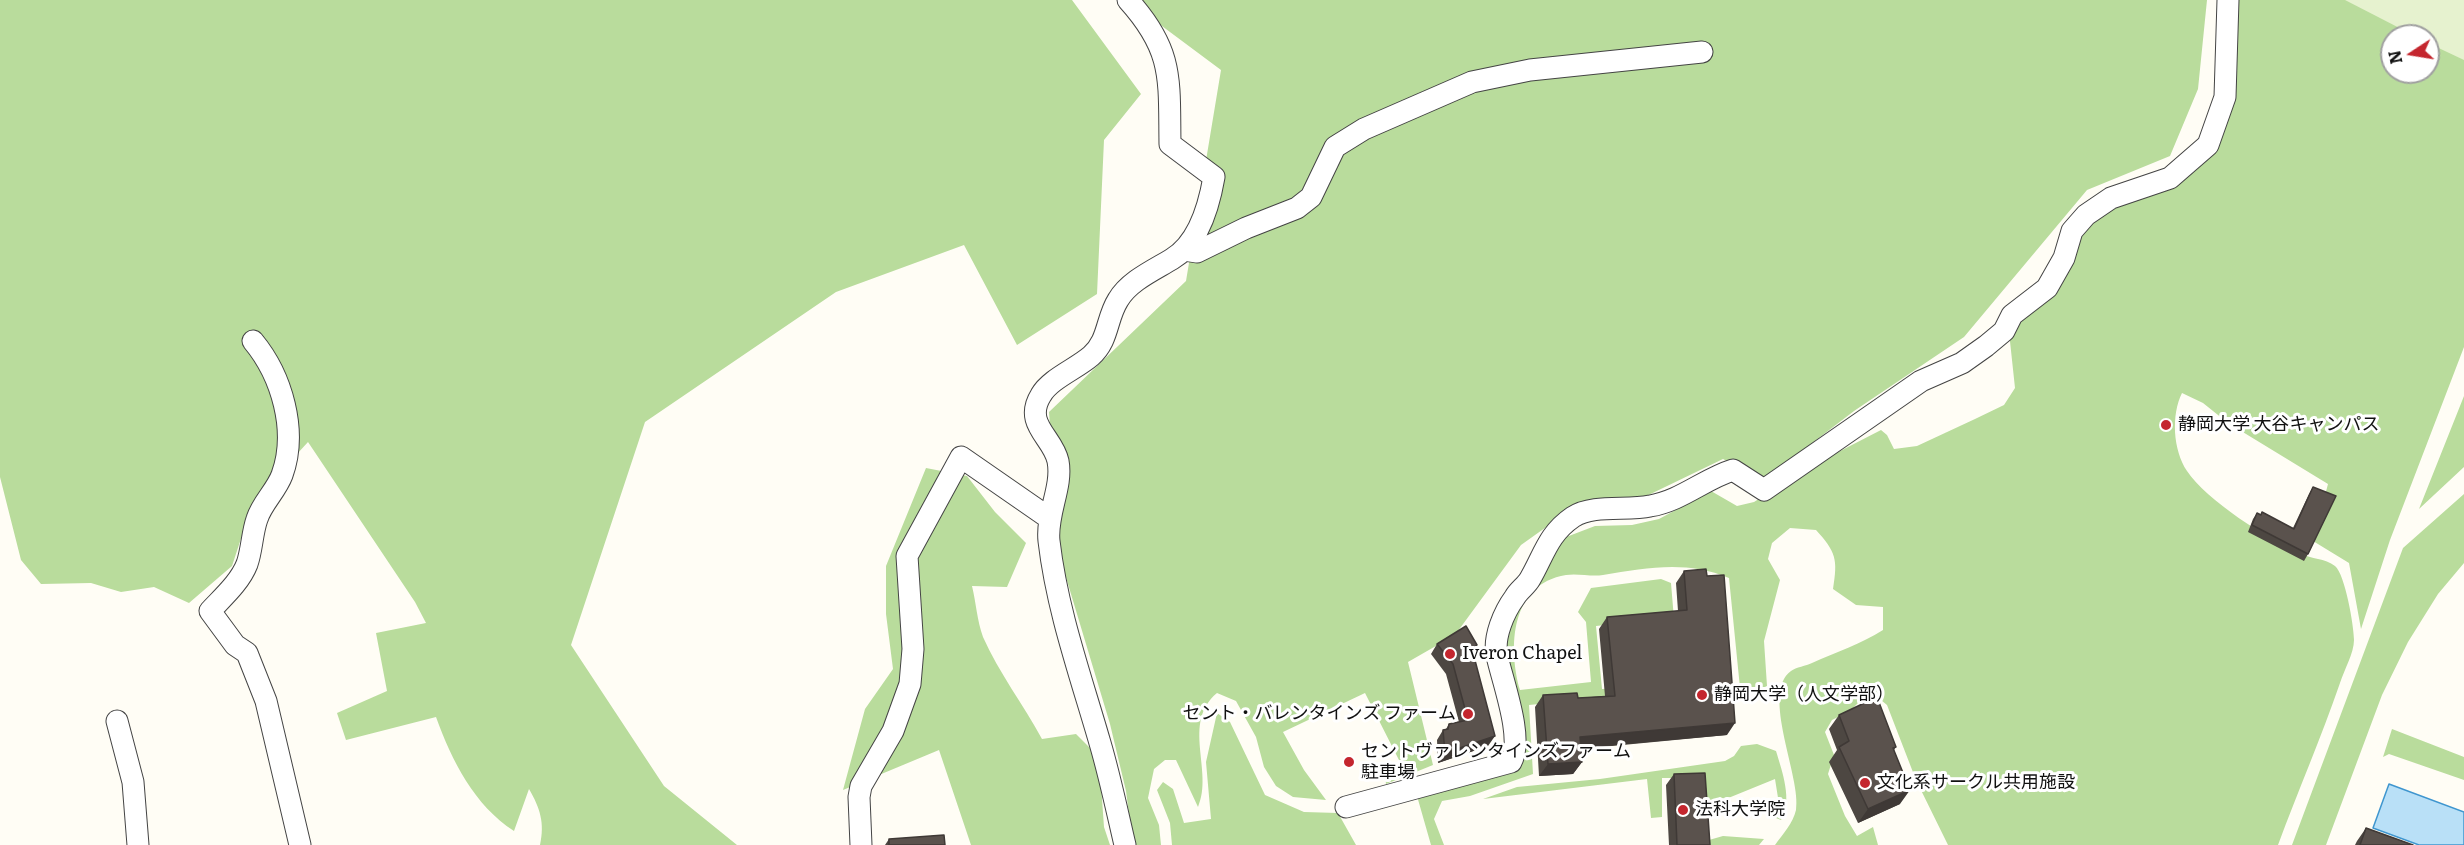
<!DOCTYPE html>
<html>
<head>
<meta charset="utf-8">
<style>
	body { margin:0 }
	#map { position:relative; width:2464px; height:845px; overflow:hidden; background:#fffdf5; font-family:Literata,serif }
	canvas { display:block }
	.north { position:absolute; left:2380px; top:24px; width:60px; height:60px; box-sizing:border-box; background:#fff; border:2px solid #a0a0a0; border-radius:50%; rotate:258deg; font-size:16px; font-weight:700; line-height:24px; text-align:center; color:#111 }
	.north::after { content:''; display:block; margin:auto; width:21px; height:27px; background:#c4262e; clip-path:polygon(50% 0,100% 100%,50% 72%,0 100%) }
</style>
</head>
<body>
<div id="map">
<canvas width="2464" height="845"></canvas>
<div class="north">N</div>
</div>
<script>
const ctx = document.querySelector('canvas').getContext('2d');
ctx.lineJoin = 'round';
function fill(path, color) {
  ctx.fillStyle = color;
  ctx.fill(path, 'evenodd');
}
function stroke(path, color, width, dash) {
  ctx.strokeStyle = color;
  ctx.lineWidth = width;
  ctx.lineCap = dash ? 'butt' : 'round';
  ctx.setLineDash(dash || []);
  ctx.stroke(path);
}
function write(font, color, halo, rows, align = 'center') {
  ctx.font = font + ' Literata,"Noto Sans JP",serif';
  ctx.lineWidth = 6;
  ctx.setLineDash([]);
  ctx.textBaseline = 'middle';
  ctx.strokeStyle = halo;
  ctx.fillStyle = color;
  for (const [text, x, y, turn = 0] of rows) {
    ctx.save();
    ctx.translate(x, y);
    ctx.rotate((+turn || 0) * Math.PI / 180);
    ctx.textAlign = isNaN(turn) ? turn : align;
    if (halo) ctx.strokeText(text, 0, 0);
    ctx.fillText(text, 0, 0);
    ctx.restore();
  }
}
fill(new Path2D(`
	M0 0H1072L1141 94 1104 140 1097 294 1017 345 964 245 836 292 645 422 571 645 664 786 737 845H540C545 823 540 808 529 789L514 831C474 805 452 761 436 717L346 740 337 713 387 691 376 633 426 623 415 602 308 442 253 502 232 566 189 603 154 587 121 592 91 583 41 584 21 560 0 477Z
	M1127 0H2207L2198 89 2170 156 2087 190 1964 337 1854 411 1764 480 1723 459 1634 502 1580 503 1521 545 1455 635 1408 662 1433 765 1386 784 1385 774 1401 764 1365 693 1283 732 1304 770 1326 800 1293 797 1276 786 1264 767 1256 737 1236 701 1217 693C1181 723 1214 771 1198 807L1176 760H1165L1154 769 1148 798 1159 825 1161 845H1133L1126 791 1110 724 1059 554 1049 412 1186 281 1221 70Z
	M2237 0H2363L2464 43V347L2390 540 2361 629 2349 563 2313 541 2328 484 2228 423 2203 403 2182 393C2171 415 2173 450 2187 471 2206 500 2269 540 2301 554 2311 559 2325 558 2335 566 2345 574 2354 626 2354 640 2354 653 2344 670 2340 683 2321 738 2298 791 2278 845H1948L1916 780 1887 705 1870 691 1850 711 1832 720 1825 732 1834 755 1828 774 1845 816 1857 836 1873 827 1878 845H1775C1783 834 1793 823 1796 810 1802 778 1760 693 1791 671 1796 667 1806 666 1812 663 1836 652 1861 644 1883 630V607L1856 605 1833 589C1838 559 1836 552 1816 530L1790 528 1772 543 1768 559 1780 580 1764 641 1767 686 1741 698 1729 578C1686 560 1647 568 1603 575 1591 577 1578 573 1566 575 1510 584 1508 648 1520 690L1591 682 1586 622 1578 612 1591 588 1661 579 1671 583 1677 655 1661 619 1596 626 1602 689 1622 688V703L1569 701 1529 705 1533 774 1470 796 1442 801 1434 819 1444 845H1431L1417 796 1513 773 1523 756 1505 651 1508 621 1561 539 1595 526 1632 525 1659 519 1711 491 1737 506 1754 502 1813 465 1881 430 1887 435 1894 449 1917 446 1975 419 2004 405 2015 388 2009 332 2090 218 2212 149ZM2392 36H2428V72H2392Z
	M2464 396V467L2419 509Z
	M926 468 967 476 995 512 1026 543 1007 587 972 586C976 602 977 621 983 637 999 673 1023 704 1042 739L1076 734 1099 757 1104 827 1110 845H971L939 750 843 790 865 709 893 669 886 614V566Z
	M2464 494V563L2438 594 2408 642 2382 695 2326 845H2292L2403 548Z
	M1217 713 1230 722 1265 795 1304 812 1338 813 1356 845H1172L1170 823 1157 790 1163 782 1173 789 1184 823 1211 819 1206 762Z
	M2392 729 2464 757V780L2389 754 2383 757Z
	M1757 744 1776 751C1782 771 1793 801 1781 820L1776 818 1779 804 1775 779 1716 803 1704 802 1706 778H1662V817L1651 818 1647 779 1483 799 1517 787 1600 779 1725 761 1734 756 1741 746Z
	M1723 836 1764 839 1759 845H1709V840Z`), '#b9dc9c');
fill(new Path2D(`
	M2345 0H2464V60L2428 43V36H2415Z`), '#e6f2cf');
const water = new Path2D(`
	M2389 784 2464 812V845H2419L2373 828Z`);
fill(water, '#b9e0f7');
stroke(water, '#3f96cf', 1.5);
const minor = new Path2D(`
	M1184 250 1197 252 1246 228 1297 208 1311 197 1335 147 1364 129 1472 82 1530 70 1702 52
	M253 341C282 376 298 431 282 475 276 491 262 503 257 519 252 533 252 550 247 564 240 582 223 597 210 611L235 645 247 653 266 701 300 845
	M117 721 133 782 138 845
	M1346 807 1511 762C1524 739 1503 683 1497 656 1493 637 1504 612 1515 597 1519 590 1526 586 1530 579 1544 555 1548 534 1573 517 1593 504 1627 511 1650 506 1681 501 1704 479 1733 470L1764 490 1921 381 1962 363 1986 346 2004 331 2012 315 2047 288 2064 258 2072 231 2086 215 2111 198 2170 178 2208 145 2225 97 2228 0
	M861 845 859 797 861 786 893 731 910 684 913 649 907 556 961 457 1049 518
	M1125 845C1117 811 1110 777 1100 743 1081 677 1057 610 1049 541 1046 514 1063 487 1058 461 1053 437 1023 424 1041 395 1050 379 1076 369 1091 356 1109 340 1106 319 1118 300 1129 281 1154 270 1172 259 1199 243 1209 206 1214 177L1170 144C1169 79 1174 51 1128 0`);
stroke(minor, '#444', 23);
stroke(minor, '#fff', 21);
fill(new Path2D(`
	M2313 487 2308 554 2304 561 2248 532 2253 519 2257 513 2293 528 2309 494Z
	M1684 571 1727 735 1581 749 1582 762 1573 774 1539 776 1535 707 1543 695 1578 698 1605 696 1599 629 1607 617 1678 611 1676 583Z
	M1437 644 1477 645 1473 651 1488 746 1438 763 1437 740 1443 730 1446 729 1449 724 1459 722 1446 674 1431 654Z
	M1839 715 1896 747 1894 750 1900 804 1858 823 1829 762 1837 750 1829 729Z
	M1674 774 1710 845H1669L1666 785Z
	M2366 828 2413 845H2355L2357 841Z
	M889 839 945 845H885Z`), '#4d4742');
fill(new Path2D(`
	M1735 723 1727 735 1572 749 1580 737Z
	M1495 736 1488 746 1438 763 1445 753Z
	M1582 762 1573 774 1539 776 1548 764Z
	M1910 790 1900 804 1858 823 1868 809Z`), '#3f3936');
const building = new Path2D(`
	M2313 487 2336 496 2308 554 2252 525 2257 513 2261 515 2262 512 2294 529Z
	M1706 569 1707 576 1724 575 1735 723 1580 737 1582 762 1548 764 1543 695 1577 693 1578 698 1615 696 1607 617 1687 610 1684 571Z
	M1466 626 1477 645 1472 649 1495 736 1445 753 1443 730 1448 729 1449 724 1468 720 1453 664 1437 644Z
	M1877 697 1896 747 1893 748 1910 790 1868 809 1839 747 1849 741 1839 715Z
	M1705 773 1710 845H1677L1674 774Z
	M2366 828 2413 845H2360Z
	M944 835 945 845H889V839Z`);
fill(building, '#5a524d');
stroke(building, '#3f3936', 1.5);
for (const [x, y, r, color] of [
	[2166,425,6,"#c4262e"],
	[1450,654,6,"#c4262e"],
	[1702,695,6,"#c4262e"],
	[1468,714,6,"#c4262e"],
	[1349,762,6,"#c4262e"],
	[1865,783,6,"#c4262e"],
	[1683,810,6,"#c4262e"]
]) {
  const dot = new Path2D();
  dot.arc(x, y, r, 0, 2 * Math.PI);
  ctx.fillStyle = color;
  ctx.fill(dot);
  stroke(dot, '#fff', 2);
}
write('18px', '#111', '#fff', [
	["静岡大学 大谷キャンパス",2178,425],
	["Iveron Chapel",1462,654],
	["静岡大学（人文学部）",1714,695],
	["セント・バレンタインズ ファーム",1456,714,"right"],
	["セントヴァレンタインズファーム",1361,752],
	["駐車場",1361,773],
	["文化系サークル共用施設",1877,783],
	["法科大学院",1695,810]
], 'left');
</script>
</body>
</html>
